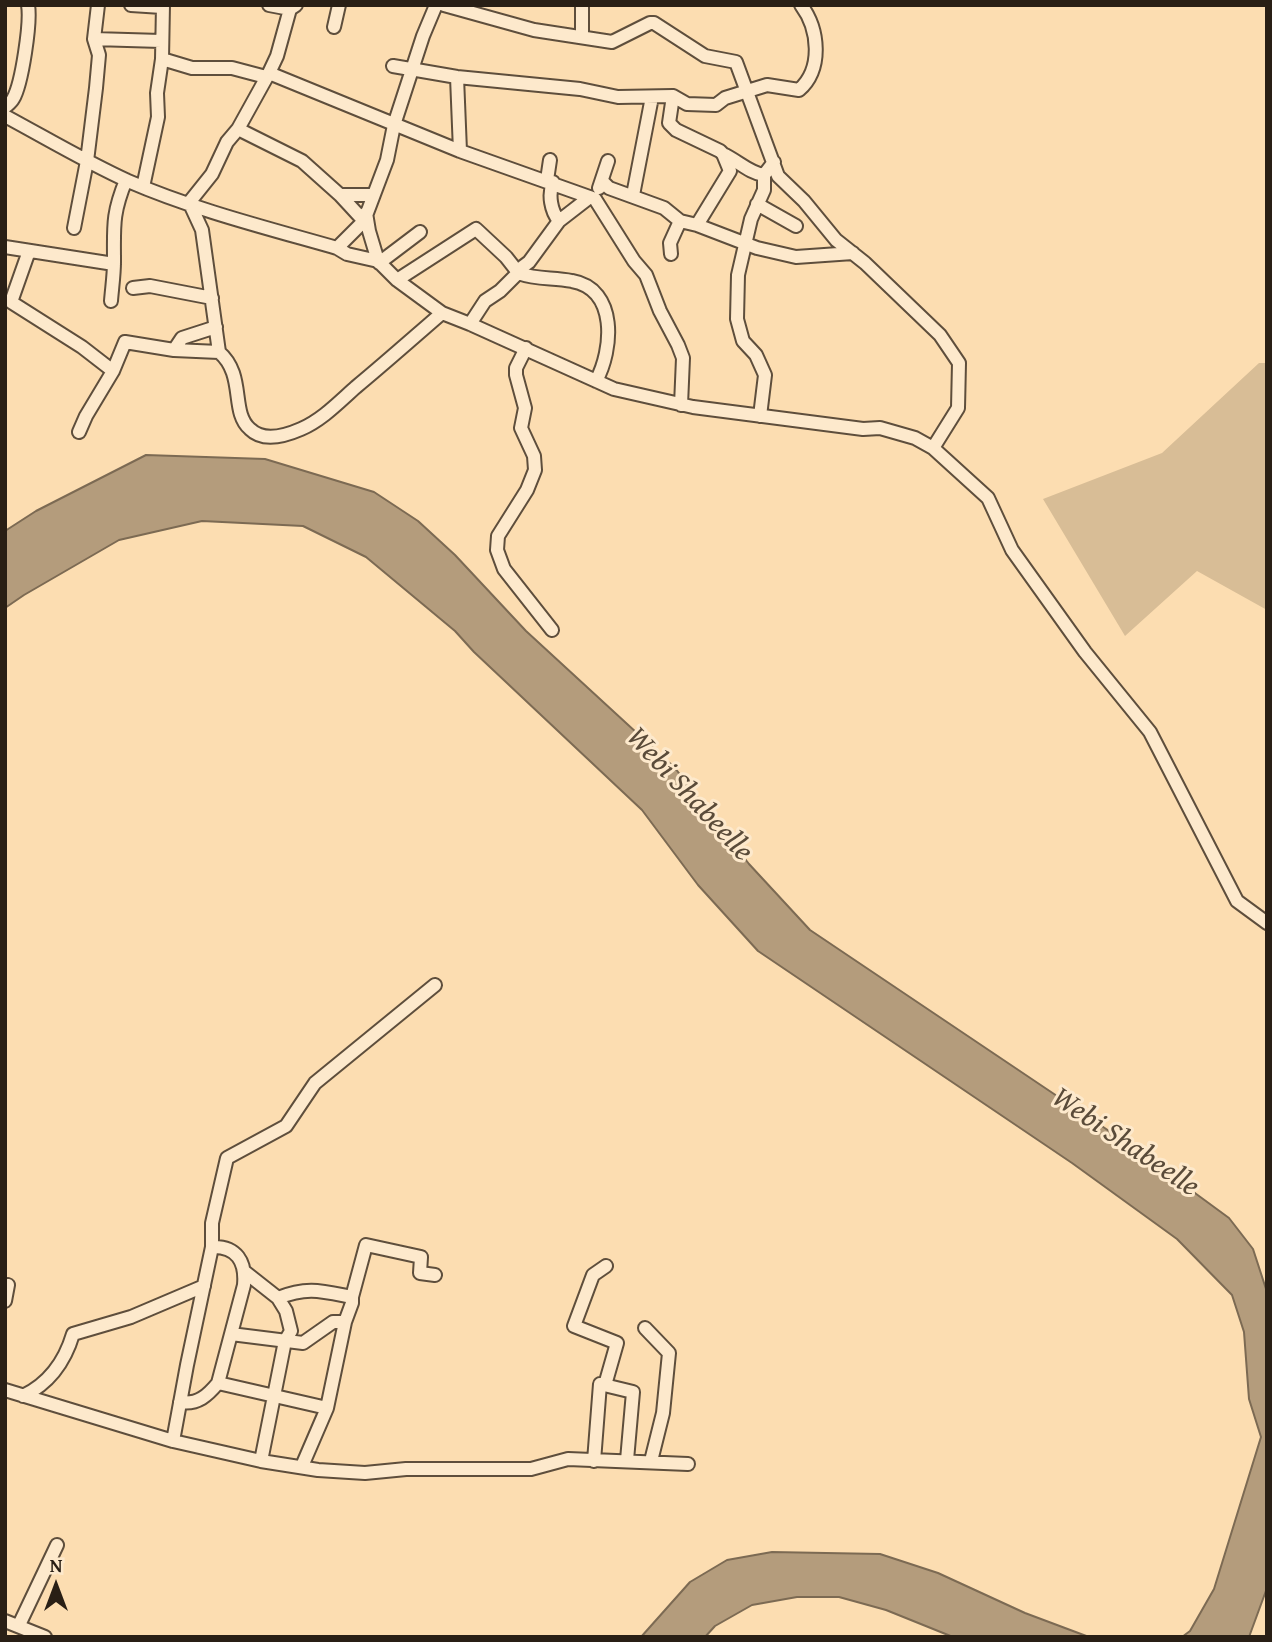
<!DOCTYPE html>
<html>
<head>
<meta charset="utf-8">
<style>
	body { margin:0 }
	#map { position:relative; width:1272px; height:1642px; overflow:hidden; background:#fcddb1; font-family:"Gentium Book Plus",serif }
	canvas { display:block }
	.frame { position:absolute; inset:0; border:7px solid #291f15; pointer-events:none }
	.north { position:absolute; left:21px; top:1551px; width:70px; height:70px; -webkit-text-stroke:5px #fde9cc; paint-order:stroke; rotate:0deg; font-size:19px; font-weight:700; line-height:28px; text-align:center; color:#291f15 }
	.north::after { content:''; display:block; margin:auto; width:24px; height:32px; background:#291f15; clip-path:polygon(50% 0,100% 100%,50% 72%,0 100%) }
</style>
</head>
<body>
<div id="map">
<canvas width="1272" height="1642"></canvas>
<div class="frame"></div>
<div class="north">N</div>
</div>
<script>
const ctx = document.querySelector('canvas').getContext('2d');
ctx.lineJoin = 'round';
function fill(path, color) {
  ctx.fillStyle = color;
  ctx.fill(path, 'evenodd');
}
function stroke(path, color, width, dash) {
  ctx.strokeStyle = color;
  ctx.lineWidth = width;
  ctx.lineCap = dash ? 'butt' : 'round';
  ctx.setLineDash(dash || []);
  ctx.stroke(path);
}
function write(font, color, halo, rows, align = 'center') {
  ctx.font = font + ' "Gentium Book Plus",serif';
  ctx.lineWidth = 6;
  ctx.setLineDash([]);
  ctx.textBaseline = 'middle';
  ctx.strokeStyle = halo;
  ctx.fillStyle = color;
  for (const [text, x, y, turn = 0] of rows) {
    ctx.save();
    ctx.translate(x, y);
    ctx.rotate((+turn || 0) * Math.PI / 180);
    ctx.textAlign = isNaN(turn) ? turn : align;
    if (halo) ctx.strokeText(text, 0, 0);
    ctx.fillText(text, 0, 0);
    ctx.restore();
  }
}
fill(new Path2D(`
	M1259 363H1267V610L1197 571 1125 636 1043 499 1162 453Z`), '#d8bd96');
const water = new Path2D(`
	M146 455 265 459 374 492 418 521 455 555 526 631 675 768 749 864 810 930 1124 1141 1229 1218 1253 1249 1267 1292V1588L1249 1637H1182L1190 1631 1214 1589 1261 1437 1249 1399 1244 1332 1232 1295 1177 1239 1072 1163 758 951 698 885 642 810 474 652 455 631 366 557 303 526 202 521 119 540 24 595 5 608V531L36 511Z
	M772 1552 880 1554 938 1573 1025 1613 1089 1637H953L886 1610 839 1597H797L752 1605 715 1626 705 1637H641L690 1582 727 1560Z`);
fill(water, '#b49c7c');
stroke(water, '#7c6a53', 2);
const minor = new Path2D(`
	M131 5 162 7
	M269 5 290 9
	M444 5 534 30 612 42 650 23H654L705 56 736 62 778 176 804 201 836 240 865 263 940 335 959 363 958 408 933 448
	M582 5V37
	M334 27 339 5
	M94 39 161 41
	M162 59 192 68H232L266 77
	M393 66 457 77 580 89 618 97 673 96 687 104 716 105 725 98 767 85 799 90C823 69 819 29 801 5
	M269 73 460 151 595 199 634 261 646 275 660 311 678 345 683 358 681 405
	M457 77 460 151
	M673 96 669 123 676 130 720 151 723 154 730 171 697 225 680 221
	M5 107C6 107 13 100 13 99 22 84 31 22 28 5
	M5 116C46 138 86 162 128 181 195 210 267 228 337 248L347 254 378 261 397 280 442 313 470 324 614 389 693 407 863 429 880 428 915 438 933 448 988 498 1012 550 1085 652 1150 732 1237 901 1267 923
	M238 129 302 161 340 195 364 221
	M723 154C737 160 749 173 764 175
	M547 180 550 160
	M602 181 609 188 664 208 680 221 670 243 671 254
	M553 182C548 195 551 211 559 221
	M143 187 158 117 157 93 162 59 163 5
	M599 188 608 161
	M340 195H373
	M633 195 652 97
	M188 204 212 174 227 142 238 129 269 73 277 56 290 9 296 5
	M190 204 202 230 219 352C246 375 230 412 250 429 263 442 285 436 301 429 322 420 339 402 356 387 385 363 413 338 442 313
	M757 204 796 226
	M366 213 369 231 378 261
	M697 225 757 248 796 257 853 253
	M74 228 87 161 96 88 99 55 94 39 98 5
	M5 247 114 264
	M337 248 364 221 387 160 394 125 423 36 436 5
	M29 251 11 302 82 347 113 371
	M379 263 420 232
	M518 273C538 280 553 277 572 281 618 289 613 350 596 381
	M397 280 476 229 506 257 517 271
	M133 288 150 286 212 298
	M111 301C112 288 114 275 114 262 114 226 112 214 126 180
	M470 324 485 301 500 291 518 273 517 271 529 262 559 221 590 197
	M526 348 516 368V375L525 408 521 428 534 456 535 470 527 490 498 536 497 550 504 569 552 630
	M174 350 219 352
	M760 416 765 375 756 355 743 341 737 319 738 275 751 219 764 190V175L774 162
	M79 432 86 416 113 371 125 342 174 350 182 338 216 327
	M212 1247C237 1246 246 1262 244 1285L218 1383 327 1408 345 1322H333L303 1343 231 1334
	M245 1272 278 1298C307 1286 322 1291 352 1297V1303L345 1322
	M352 1297 366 1245 421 1257 420 1273 435 1275
	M5 1301 8 1285
	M645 1328 669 1353 663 1413 651 1461
	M605 1385 617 1343 574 1326 593 1275 606 1266
	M5 1390 173 1441 261 1461 318 1470 365 1473 406 1469H531L568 1459 688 1464
	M23 1396C50 1383 65 1361 73 1334L131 1317 204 1286
	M180 1402C198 1405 208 1395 218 1383
	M173 1441 187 1365 212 1247V1223L227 1158 286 1126 315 1083 435 985
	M261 1461 285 1341 291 1331 286 1311 278 1298
	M594 1461 600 1384 633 1392 627 1460
	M302 1466 327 1408
	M5 1621 45 1637
	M19 1625 57 1545`);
stroke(minor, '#5e4e3c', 16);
stroke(minor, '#fde9cc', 12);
write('italic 30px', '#5a4b39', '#fde9cc', [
	["Webi Shabeelle",689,795,47],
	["Webi Shabeelle",1125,1143,34]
]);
</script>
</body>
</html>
